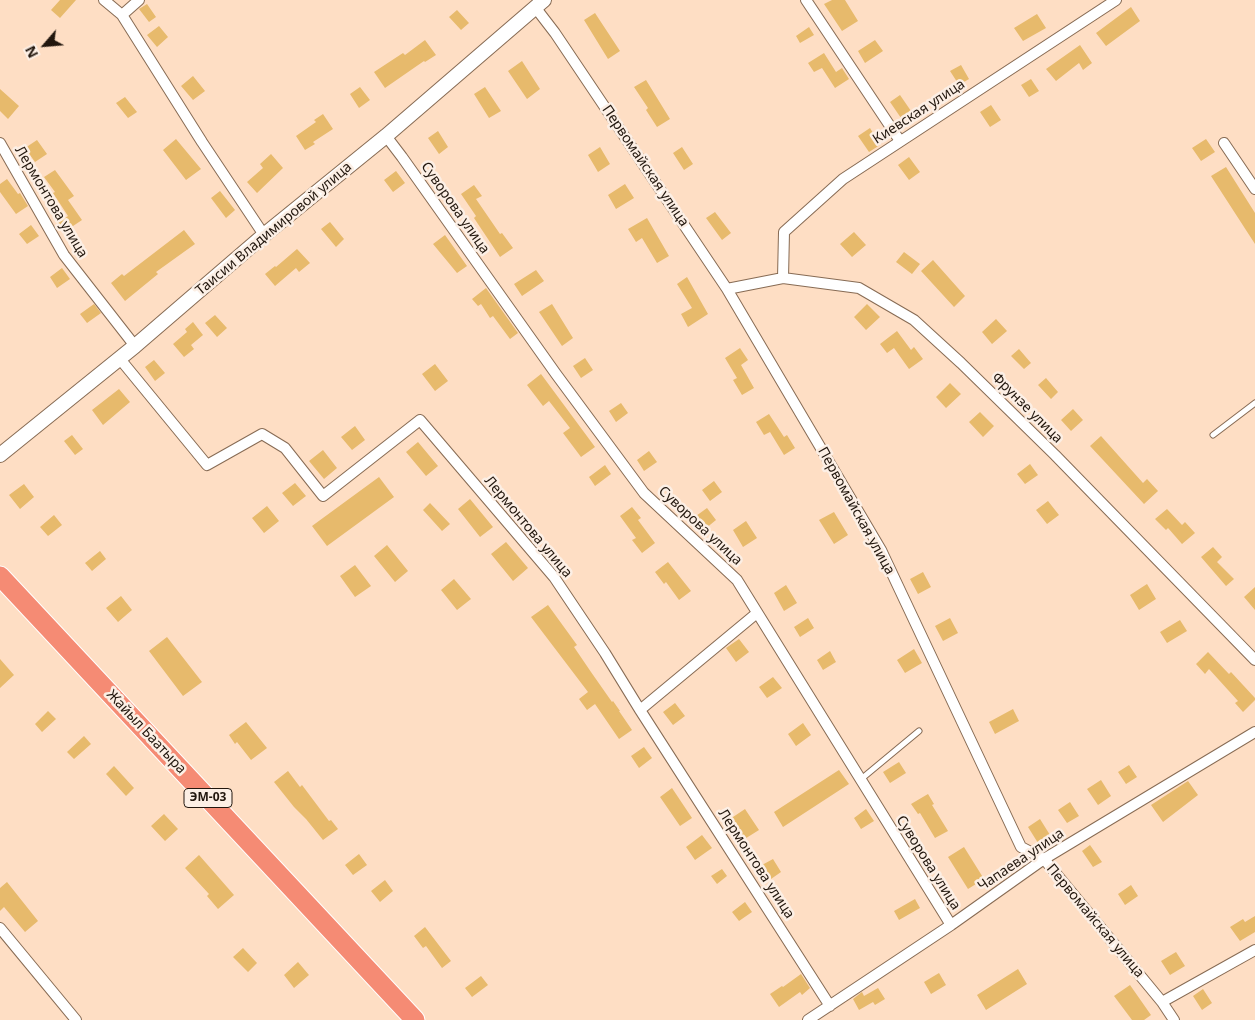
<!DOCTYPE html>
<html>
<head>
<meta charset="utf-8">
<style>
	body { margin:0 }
	#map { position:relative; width:1255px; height:1020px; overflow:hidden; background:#fedec4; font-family:"Noto Sans",sans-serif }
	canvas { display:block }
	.north { position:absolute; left:20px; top:20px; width:50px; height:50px; -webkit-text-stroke:4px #fcefe5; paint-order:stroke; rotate:243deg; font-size:14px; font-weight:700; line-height:20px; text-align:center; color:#22170e }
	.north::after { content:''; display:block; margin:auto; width:18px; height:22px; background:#22170e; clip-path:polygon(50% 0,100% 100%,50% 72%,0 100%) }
</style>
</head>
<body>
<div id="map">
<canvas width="1255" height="1020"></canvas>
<div class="north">N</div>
</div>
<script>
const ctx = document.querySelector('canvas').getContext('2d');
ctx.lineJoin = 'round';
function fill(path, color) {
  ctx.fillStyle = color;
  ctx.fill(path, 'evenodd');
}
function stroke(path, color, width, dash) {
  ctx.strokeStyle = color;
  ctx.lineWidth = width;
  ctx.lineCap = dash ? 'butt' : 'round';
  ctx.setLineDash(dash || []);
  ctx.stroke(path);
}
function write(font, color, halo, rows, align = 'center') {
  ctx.font = font + ' "Noto Sans",sans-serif';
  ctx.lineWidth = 5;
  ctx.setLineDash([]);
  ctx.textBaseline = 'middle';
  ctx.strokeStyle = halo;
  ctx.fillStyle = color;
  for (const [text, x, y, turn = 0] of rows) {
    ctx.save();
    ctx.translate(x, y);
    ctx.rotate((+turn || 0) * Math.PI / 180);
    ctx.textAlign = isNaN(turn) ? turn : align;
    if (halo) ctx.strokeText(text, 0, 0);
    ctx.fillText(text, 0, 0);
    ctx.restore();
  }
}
fill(new Path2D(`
	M60 0H76L60 18 51 10Z
	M832 0H845L858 21 842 31 824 4Z
	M147 4 156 17 149 22 139 9Z
	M1131 7 1140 21 1106 46 1096 33Z
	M457 10 469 23 461 30 449 17Z
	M595 13 620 51 608 59 584 20Z
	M1037 14 1046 28 1023 41 1014 28Z
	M159 26 168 37 157 47 147 35Z
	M809 27 814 35 800 43 796 36Z
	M425 40 436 55 425 62 424 61 385 88 374 72 403 53 405 55Z
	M875 40 883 51 865 63 858 51Z
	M1080 45 1092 63 1083 70 1079 63 1056 81 1046 69Z
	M824 53 836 72 842 68 849 79 835 88 822 68 814 72 808 63Z
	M522 61 540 89 527 99 508 71Z
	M961 65 969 79 959 85 950 71Z
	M193 76 205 91 193 100 181 86Z
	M1031 79 1039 91 1029 97 1021 85Z
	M646 80 670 119 657 127 646 110 648 108 634 87Z
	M360 87 370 100 359 108 350 94Z
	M485 87 501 111 489 118 474 94Z
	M0 89 19 106 8 119 0 111Z
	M900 95 911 111 901 118 890 102Z
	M125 97 137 112 128 118 116 103Z
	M991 105 1001 120 990 127 980 112Z
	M323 114 333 129 313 142 315 144 305 150 296 136 316 122 314 120Z
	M870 128 880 145 869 152 858 136Z
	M438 131 448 147 439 154 428 138Z
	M176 139 201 169 186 180 163 150Z
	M1206 139 1215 152 1201 161 1192 148Z
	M37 140 47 154 35 162 25 148Z
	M600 147 610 164 598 172 588 155Z
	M682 147 693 164 684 170 673 153Z
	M271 154 283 168 257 193 247 182 263 168 260 164Z
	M909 157 920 172 909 180 898 165Z
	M1226 167 1255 213V244L1211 176Z
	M55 170 74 196 68 200 82 220 64 232 58 223 68 216 53 193 55 192 44 177Z
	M396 171 405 183 393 192 384 180Z
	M7 179 18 194 20 193 28 206 16 214 0 192V184Z
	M625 184 634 198 616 209 608 195Z
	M474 185 482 196 476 199 500 234 502 233 513 248 500 257 474 218 476 216 461 194Z
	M220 191 235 210 226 218 211 198Z
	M715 212 731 233 722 240 706 218Z
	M647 218 669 256 657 263 642 238 636 242 628 229Z
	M330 222 344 239 336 247 321 229Z
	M31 225 39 236 27 244 19 234Z
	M184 230 195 244 156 272 158 274 125 301 111 283 122 274 124 276Z
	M854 232 866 245 852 257 840 244Z
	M445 235 467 266 457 273 433 244Z
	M297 249 310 263 299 272 296 268 275 286 265 274 275 266 276 267Z
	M904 252 920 264 912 274 896 262Z
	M933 260 965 296 954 307 921 271Z
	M62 268 70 279 57 288 50 277Z
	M536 270 544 281 522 296 514 284Z
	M687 277 708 314 688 327 681 314 692 308 677 284Z
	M486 288 518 333 510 339 493 316 490 318 481 304 478 306 472 299Z
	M94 304 101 313 87 323 80 314Z
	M552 304 573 338 562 346 539 312Z
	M867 304 880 317 866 330 854 317Z
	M215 315 227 328 217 337 205 323Z
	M996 319 1007 331 992 344 982 332Z
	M193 322 203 335 191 345 194 349 184 357 173 344 187 332 185 329Z
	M897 331 911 350 914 347 923 359 909 369 894 348 887 353 880 344Z
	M740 348 748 360 741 365 754 388 742 395 733 380 737 378 725 358Z
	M1019 349 1031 363 1024 369 1011 356Z
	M585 358 593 370 581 378 573 366Z
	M154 360 165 373 155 381 145 367Z
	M435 364 448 381 435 391 422 374Z
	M541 374 595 447 581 457 563 433 570 428 549 401 543 406 527 385Z
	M1046 378 1058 392 1051 399 1038 385Z
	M950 383 961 394 946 408 936 397Z
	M119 389 130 402 103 425 92 410Z
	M621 403 628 413 616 422 609 411Z
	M1073 409 1083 420 1071 431 1061 420Z
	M980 412 994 426 983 437 969 422Z
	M769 414 784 437 787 435 795 448 784 455 770 432 764 435 756 422Z
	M355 426 365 440 352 450 341 437Z
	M72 435 83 449 75 455 64 441Z
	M1101 436 1143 483 1147 479 1158 491 1144 504 1090 446Z
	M418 442 438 466 426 476 406 452Z
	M323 450 337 468 324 479 309 461Z
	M649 451 657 462 644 471 637 460Z
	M1030 464 1038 475 1025 484 1017 474Z
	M605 465 611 474 595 486 589 477Z
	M379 477 394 497 327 546 312 526Z
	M714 481 722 492 710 501 702 490Z
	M295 483 306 496 293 506 282 493Z
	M24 484 34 497 20 509 9 495Z
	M470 499 493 527 480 537 458 509Z
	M1048 501 1059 515 1047 524 1036 510Z
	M430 503 450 524 442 531 423 510Z
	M267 506 279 521 264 533 252 518Z
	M632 507 641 518 638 520 655 543 642 553 632 540 636 538 620 516Z
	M707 508 716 520 705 529 696 516Z
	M1167 509 1182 525 1185 522 1195 533 1182 544 1168 528 1166 530 1155 519Z
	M834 512 848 535 834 544 819 520Z
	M54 515 62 525 48 536 40 527Z
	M746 521 757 538 743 547 733 530Z
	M506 542 528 568 513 581 491 554Z
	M387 545 408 571 395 582 374 556Z
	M1213 547 1222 557 1217 562 1234 579 1226 586 1201 557Z
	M100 551 106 559 92 571 85 563Z
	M668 562 691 591 679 600 666 582 664 584 655 572Z
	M355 565 371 586 355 597 340 576Z
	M923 572 931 587 918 594 910 579Z
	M454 579 471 599 457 610 441 590Z
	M1147 584 1156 599 1139 610 1130 595Z
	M786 585 797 603 784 611 774 593Z
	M1255 587V610L1244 597Z
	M121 596 132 610 118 622 106 608Z
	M548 605 577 645 574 647 591 672 612 702 613 701 620 711H619L632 730 619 739 595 704 587 710 579 699 588 692 531 617Z
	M808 618 814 628 800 637 794 627Z
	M950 618 958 633 943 641 935 626Z
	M1180 620 1187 631 1167 643 1160 632Z
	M167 637 202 682 183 696 149 651Z
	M739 639 749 652 736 662 726 648Z
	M914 649 922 663 905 673 897 660Z
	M830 651 836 662 823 670 817 660Z
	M1208 652 1229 674 1231 672 1255 698V700L1243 712 1235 703 1238 701 1209 669 1205 674 1196 664Z
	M0 659 14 675 0 688Z
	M773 677 782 688 767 698 759 687Z
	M675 703 685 716 673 725 663 712Z
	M1013 709 1019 721 995 734 989 722Z
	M48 711 56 719 42 732 35 724Z
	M246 722 267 748 251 760 237 742 235 744 229 735Z
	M803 723 811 735 796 746 788 734Z
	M84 736 91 744 74 759 67 752Z
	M644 747 652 758 639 768 631 756Z
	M899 762 906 773 890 783 883 772Z
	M1129 765 1137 777 1126 784 1118 772Z
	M114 766 134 788 126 796 106 774Z
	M839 770 849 784 783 827 774 812Z
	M288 771 300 787 302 785 329 821 331 820 338 829 323 840 306 819 294 807 274 782Z
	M1101 780 1111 796 1098 805 1087 789Z
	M1188 781 1198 795 1163 822 1151 805Z
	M672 788 692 818 680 826 660 797Z
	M928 794 934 804 932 805 948 831 935 838 920 813 918 814 911 804Z
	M1070 802 1079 816 1067 823 1058 810Z
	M745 809 759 830 743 840 730 819Z
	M866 809 874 821 861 829 854 818Z
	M164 814 178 829 165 841 151 826Z
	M1040 819 1050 835 1038 843 1028 827Z
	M702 835 712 848 695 860 686 847Z
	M1090 845 1102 862 1093 867 1082 851Z
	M964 847 984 879 968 889 948 857Z
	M359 854 367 865 353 875 345 865Z
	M199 855 234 895 218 909 207 896 209 894 185 868Z
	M773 859 781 872 771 879 762 865Z
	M722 869 727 876 717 884 711 876Z
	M385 880 393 891 380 902 371 891Z
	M7 882 38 921 25 932 4 907 0 911V888Z
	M1131 885 1138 896 1125 905 1118 894Z
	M915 899 920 908 899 920 894 911Z
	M745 902 752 912 739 921 732 912Z
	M1255 916V932L1240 941 1230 927 1243 919 1245 922Z
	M425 927 451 961 442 968 426 946 423 948 414 936Z
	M243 948 257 963 248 972 233 957Z
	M1176 952 1185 966 1170 975 1161 961Z
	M298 962 309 975 294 988 284 975Z
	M1018 969 1027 984 986 1010 977 995Z
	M939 973 946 985 931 994 924 982Z
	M801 974 810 988 802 995 800 992 779 1007 770 994 782 986 783 987Z
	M481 976 488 985 472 997 465 988Z
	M1130 985 1151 1015 1144 1020H1132L1114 996Z
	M878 988 885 999 875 1005 873 1002 859 1010 853 999 862 992 864 996Z
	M1203 989 1212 1003 1202 1010 1193 996Z`), '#e7ba6c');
const lane = new Path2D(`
	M1213 435 1255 403
	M860 780 919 731`);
const street = new Path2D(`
	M104 0 122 15 202 142 264 235
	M806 0 900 141
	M535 7 555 33 727 289 881 550 1021 847 1044 859 1162 1002 1174 1020
	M122 15 139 0
	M386 136 402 157 556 374 644 493 737 580 951 925
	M0 143 64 255 135 346
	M1224 143 1255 189
	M783 278 784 232 843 179 1116 0
	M727 289 783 278 859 288 914 320 961 363 1055 455 1255 660
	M120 359 207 465 262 434 285 448 323 496 420 420 554 577 605 653 640 710 830 1006
	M640 710 757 613
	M0 928 76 1020
	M1162 1002 1255 950
	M808 1020 951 925 1044 859 1255 732`);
const secondary = new Path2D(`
	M0 455 135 346 264 235 386 136 544 0`);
const highway = new Path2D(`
	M0 576 415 1020`);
stroke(lane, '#876b54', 7);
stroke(street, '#876b54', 12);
stroke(secondary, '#876b54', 16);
stroke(highway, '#fff', 21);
stroke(lane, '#fff', 5);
stroke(street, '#fff', 10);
stroke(secondary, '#fff', 14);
stroke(highway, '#f58b74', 19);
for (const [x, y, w] of [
	[208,798,48]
]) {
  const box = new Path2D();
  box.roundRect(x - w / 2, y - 9.5, w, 19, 4);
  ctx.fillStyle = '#fcefe5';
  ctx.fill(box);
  stroke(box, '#22170e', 1);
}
write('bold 12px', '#22170e', null, [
	["ЭМ-03",208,798]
]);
write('14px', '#22170e', '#fcefe5', [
	["Киевская улица",919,112,-33],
	["Первомайская улица",645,166,56],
	["Лермонтова улица",51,202,59],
	["Суворова улица",455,208,55],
	["Таисии Владимировой улица",274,229,-40],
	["Фрунзе улица",1027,408,45],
	["Первомайская улица",856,511,61],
	["Суворова улица",700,526,43],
	["Лермонтова улица",528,527,50],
	["Жайыл Баатыра",146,732,47],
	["Чапаева улица",1021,860,-34],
	["Суворова улица",928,863,58],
	["Лермонтова улица",756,864,57],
	["Первомайская улица",1095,921,50]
]);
</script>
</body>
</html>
